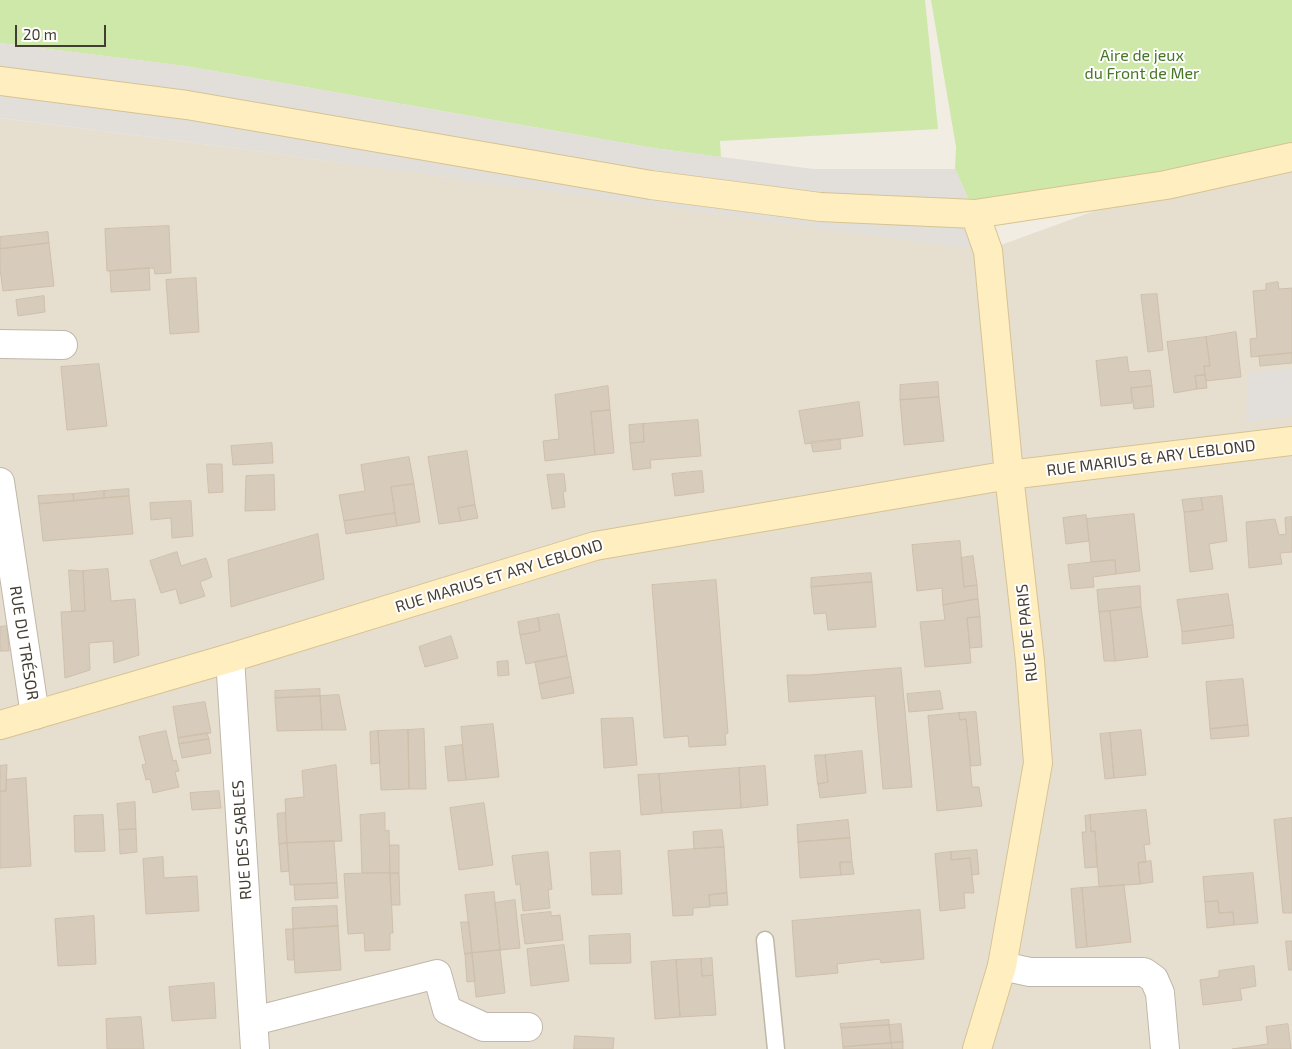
<!DOCTYPE html>
<html>
<head>
<meta charset="utf-8">
<style>
	body { margin:0 }
	#map { position:relative; width:1292px; height:1049px; overflow:hidden; background:#f2ede3; font-family:"Exo 2",sans-serif }
	canvas { display:block }
	.scale { position:absolute; left:15px; top:25px; width:91px; height:22px; box-sizing:border-box; border:2px solid #443d33; border-top:0; padding-left:6px; font-size:15px; line-height:18px; white-space:nowrap; color:#443d33; -webkit-text-stroke:4px #fff; paint-order:stroke }
</style>
</head>
<body>
<div id="map">
<canvas width="1292" height="1049"></canvas>
<div class="scale">20 m</div>
</div>
<script>
const ctx = document.querySelector('canvas').getContext('2d');
ctx.lineJoin = 'round';
function fill(path, color) {
  ctx.fillStyle = color;
  ctx.fill(path, 'evenodd');
}
function stroke(path, color, width, dash) {
  ctx.strokeStyle = color;
  ctx.lineWidth = width;
  ctx.lineCap = dash ? 'butt' : 'round';
  ctx.setLineDash(dash || []);
  ctx.stroke(path);
}
function write(font, color, halo, rows, align = 'center') {
  ctx.font = font + ' "Exo 2",sans-serif';
  ctx.lineWidth = 4;
  ctx.setLineDash([]);
  ctx.textBaseline = 'middle';
  ctx.strokeStyle = halo;
  ctx.fillStyle = color;
  for (const [text, x, y, turn = 0] of rows) {
    ctx.save();
    ctx.translate(x, y);
    ctx.rotate((+turn || 0) * Math.PI / 180);
    ctx.textAlign = isNaN(turn) ? turn : align;
    if (halo) ctx.strokeText(text, 0, 0);
    ctx.fillText(text, 0, 0);
    ctx.restore();
  }
}
fill(new Path2D(`
	M0 118 189 142 987 250 1166 185 1292 157V1049H0Z`), '#e6dfd0');
fill(new Path2D(`
	M0 0H925L938 129 720 141 721 157 653 148 185 66 0 43Z
	M931 0H1292V157L975 214 955 169 956 147Z`), '#cde8a9');
fill(new Path2D(`
	M0 43 185 66 653 148 814 169H955L975 214 988 251 189 142 0 118Z
	M1292 368V416L1246 422 1248 373Z`), '#e2dfdb');
const building = new Path2D(`
	M169 226 171 273 155 274 154 268 107 271 105 229Z
	M48 232 49 243 0 249V237Z
	M49 243 54 286 3 291 0 269V249Z
	M149 268 150 290 111 292 110 271Z
	M196 278 199 332 170 334 166 280Z
	M1278 282 1279 289 1292 288V353L1251 357 1250 339 1257 338 1253 291 1266 290V284Z
	M1157 294 1163 350 1148 352 1141 295Z
	M44 296 45 312 18 316 16 300Z
	M1236 332 1241 377 1206 381 1204 366H1210L1206 337Z
	M1206 337 1210 366H1204L1205 375 1195 376 1197 389 1174 393 1167 342Z
	M1292 353V363L1260 366 1259 356Z
	M1127 357 1129 372 1150 370 1152 386 1131 388 1132 403 1101 406 1096 361Z
	M99 364 107 426 67 430 61 367Z
	M1205 375 1207 388 1197 389 1195 376Z
	M938 382 939 397 900 400V385Z
	M608 386 610 410 591 412 595 455 545 461 543 441 559 439 555 395Z
	M1152 386 1154 407 1134 409 1131 388Z
	M939 397 944 441 904 445 900 400Z
	M859 402 863 436 805 444 799 411Z
	M610 410 614 453 595 455 591 412Z
	M698 420 701 456 650 460 651 468 633 470 630 443 644 442 643 424Z
	M643 424 644 442 630 443 629 425Z
	M840 439 841 449 813 452 811 442Z
	M272 443 273 463 233 465 231 446Z
	M467 451 475 505 458 508 461 521 439 524 428 457Z
	M409 457 414 484 391 487 395 513 344 521 339 495 365 491 361 465Z
	M207 464H222L223 492 209 493Z
	M702 471 704 492 675 496 672 474Z
	M564 474 566 491 563 492 565 507 552 509 547 475Z
	M274 475 275 510 245 511 246 476Z
	M414 484 420 522 397 526 391 487Z
	M129 489V496L104 498V491Z
	M104 491V498L74 501 73 494Z
	M73 494 74 501 39 504 38 496Z
	M129 496 133 534 43 541 39 504Z
	M1222 496 1227 541 1209 544 1213 569 1190 572 1184 512 1203 510 1201 498Z
	M1201 498 1203 510 1184 512 1182 500Z
	M191 501 193 536 172 538 171 518 151 520 150 503Z
	M475 505 478 518 461 521 458 508Z
	M395 513 397 526 346 534 344 521Z
	M1134 514 1140 571 1116 574 1115 560 1091 562 1087 519Z
	M1086 515 1089 541 1066 544 1063 518Z
	M1292 517V552L1280 553 1282 564 1249 568 1246 522 1275 519 1279 535 1286 534 1285 518Z
	M318 534 324 579 231 607 228 560Z
	M960 541 964 587 977 585 978 599 943 605 942 588 917 591 912 545Z
	M177 552 181 566 206 558 212 577 200 582 205 596 180 604 176 589 161 593 150 561Z
	M973 556 977 585 964 587 961 558Z
	M1115 560 1116 574 1093 577 1094 587 1071 589 1068 565Z
	M108 569 111 601 135 599 139 655 114 663 113 641 89 643 90 670 65 678 61 612 85 611 83 571Z
	M69 570 83 571 85 611H72Z
	M871 573 872 582 811 587V578Z
	M716 580 728 733 725 734 726 745 689 747 688 736 664 738 652 585Z
	M872 582 876 627 828 630 826 613 814 614 811 587Z
	M1140 586 1141 607 1099 612 1097 590Z
	M1228 594 1233 625 1182 632 1177 600Z
	M978 599 980 617 967 618 971 663 925 667 920 622 945 620 943 605Z
	M1141 607 1148 657 1115 661 1110 611Z
	M1110 611 1115 661H1104L1099 612Z
	M559 614 567 656 526 664 520 635 540 631 538 618Z
	M980 617 982 647 970 648 967 618Z
	M538 618 540 631 520 635 518 622Z
	M1233 625 1234 638 1182 644V632Z
	M7 626 9 651H0V627Z
	M451 636 458 658 425 667 419 647Z
	M567 656 571 677 539 684 535 662Z
	M508 661 509 675 498 676 497 662Z
	M901 668 912 787 883 789 875 696 789 702 787 675H809Z
	M571 677 574 693 542 699 539 684Z
	M1243 679 1248 725 1210 729 1206 682Z
	M320 689V696L275 698V691Z
	M940 691 943 709 909 712 907 694Z
	M339 695 346 730H322L320 696Z
	M320 696 322 730 277 731 275 698Z
	M205 702 211 733 178 738 173 707Z
	M976 712 981 765 971 766 966 719 960 720 959 713Z
	M959 713 960 720 966 719 972 787H979L982 806 937 811 928 716Z
	M633 718 637 765 604 768 601 719Z
	M493 724 499 777 466 780 461 727Z
	M1248 725 1249 736 1211 739 1210 729Z
	M424 729 426 789H409L408 730Z
	M408 730 409 789 381 790 378 731Z
	M1141 730 1146 775 1114 778 1110 733Z
	M166 731 173 761 176 760 179 771 175 772 179 787 153 793 150 779 146 780 142 765 146 764 139 737Z
	M378 731 380 763 371 764 370 732Z
	M207 733 209 739 179 744 178 738Z
	M1110 733 1114 778 1105 779 1100 734Z
	M209 739 211 753 182 758 179 744Z
	M462 745 466 780 448 781 445 747Z
	M862 751 866 793 820 798 818 784 828 782 825 755Z
	M815 755H825L828 782 818 784Z
	M7 765 6 791H0V766Z
	M336 765 342 841 287 843 285 799 304 797 302 771Z
	M765 766 768 805 741 808 739 768Z
	M739 768 741 808 662 813 659 774Z
	M659 774 662 813 641 815 638 775Z
	M26 778 31 866 0 868V791H6V780Z
	M219 791 221 808 192 810 190 793Z
	M135 802 136 829 119 830 117 804Z
	M484 803 493 865 459 870 450 808Z
	M1146 810 1150 844 1144 845 1146 862 1138 863 1140 884 1099 887 1095 831 1091 832 1090 815Z
	M285 813 287 843 279 844 277 814Z
	M385 813V831L389 830 390 873H362L360 815Z
	M103 815 105 851 75 852 74 816Z
	M1090 815 1091 832 1095 831 1097 867 1085 868 1082 832H1086L1085 816Z
	M1292 818V913H1283L1274 820Z
	M848 820 850 838 798 842 797 825Z
	M136 829 137 852 120 854 119 830Z
	M722 830 724 847 694 849 693 832Z
	M850 838 852 862H840L841 875 800 878 798 842Z
	M334 841 337 883 290 885 287 843Z
	M287 843 289 871 281 872 279 844Z
	M390 845H399V873H390Z
	M724 847 727 893 709 895 710 907 693 908V915L673 916 668 851Z
	M977 850 979 874 972 875 970 858 951 860V852Z
	M620 851 622 894 592 895 590 853Z
	M548 852 552 889 548 890 550 908 523 911 520 884 516 885 512 856Z
	M951 852V860L970 858 974 893H964L965 908 940 911 935 854Z
	M163 857 164 878 197 876 199 911 146 914 143 859Z
	M1151 861 1153 882 1140 884 1138 863Z
	M840 862H852L854 874 841 875Z
	M390 873 393 933H390V950L365 951 364 933 348 934 344 874Z
	M390 873H399L400 905H392Z
	M1253 873 1258 923 1234 925 1233 912 1219 913 1218 901 1205 902 1203 877Z
	M337 883 338 898 295 900 294 885Z
	M1124 885 1131 942 1087 947 1082 888Z
	M1082 888 1087 947 1076 948 1071 889Z
	M494 892 500 950 472 953 465 895Z
	M727 893 728 905 710 906 709 895Z
	M515 900 520 948 500 950 495 903Z
	M1218 901 1219 913 1233 912 1234 925 1207 928 1205 902Z
	M337 906 338 926 293 929 292 908Z
	M920 910 924 959 881 963 880 959 837 964 838 973 796 977 792 921Z
	M551 912V916L560 915 563 940 525 944 521 915Z
	M94 916 96 964 58 966 55 919Z
	M461 922H469L472 953 465 954Z
	M338 926 341 970 295 973 293 929Z
	M286 929H293L294 960H288Z
	M630 934 631 963 590 964 589 936Z
	M1286 941H1292V970H1289Z
	M564 945 569 981 531 986 527 949Z
	M500 950 505 993 476 997 472 953Z
	M472 953 475 981 467 982 465 954Z
	M712 958 713 975 702 976 701 959Z
	M701 959 702 976 713 975 716 1015 680 1017 676 960Z
	M676 960 680 1017 655 1019 651 962Z
	M1254 966 1256 986 1240 989 1242 1000 1203 1005 1200 980 1219 977V971Z
	M214 983 216 1018 172 1021 169 987Z
	M141 1017 144 1049H107L106 1019Z
	M889 1020V1025L841 1028 840 1024Z
	M901 1024 903 1042 891 1043 889 1025Z
	M1288 1024 1291 1049H1232L1268 1044 1266 1027Z
	M889 1025 891 1043 843 1047 841 1028Z
	M575 1036 614 1038 613 1049H574Z
	M903 1042V1049H892L891 1043Z
	M891 1043 892 1049H843V1047Z`);
fill(building, '#d7cbbb');
stroke(building, '#cfc0ab', 1);
const lane = new Path2D(`
	M765 940 776 1049`);
const street = new Path2D(`
	M0 344 63 345
	M0 482 35 715
	M230 658 255 1049
	M1002 966 1030 972H1144L1154 979 1160 993 1165 1049
	M254 1021 437 974 447 1010 484 1027H528`);
const secondary = new Path2D(`
	M0 81 187 105 651 185 820 207 975 214 1166 185 1292 157
	M975 214 988 251 1009 475 1030 661 1038 763 1002 966 977 1049
	M0 725 230 658 595 546 1009 475 1292 441`);
stroke(lane, '#c0b7a8', 19);
stroke(street, '#c0b7a8', 30);
stroke(secondary, '#d7c392', 30);
stroke(lane, '#fff', 16);
stroke(street, '#fff', 28);
stroke(secondary, '#ffeec0', 28);
write('16px', '#467625', '#fff', [
	["Aire de jeux",1142,56],
	["du Front de Mer",1142,74]
]);
write('16px', '#443d33', '#fff', [
	["RUE MARIUS & ARY LEBLOND",1151,458,-7],
	["RUE MARIUS ET ARY LEBLOND",499,576,-17],
	["RUE DE PARIS",1027,633,-96],
	["RUE DU TRÉSOR",24,643,81],
	["RUE DES SABLES",242,840,-94]
]);
</script>
</body>
</html>
